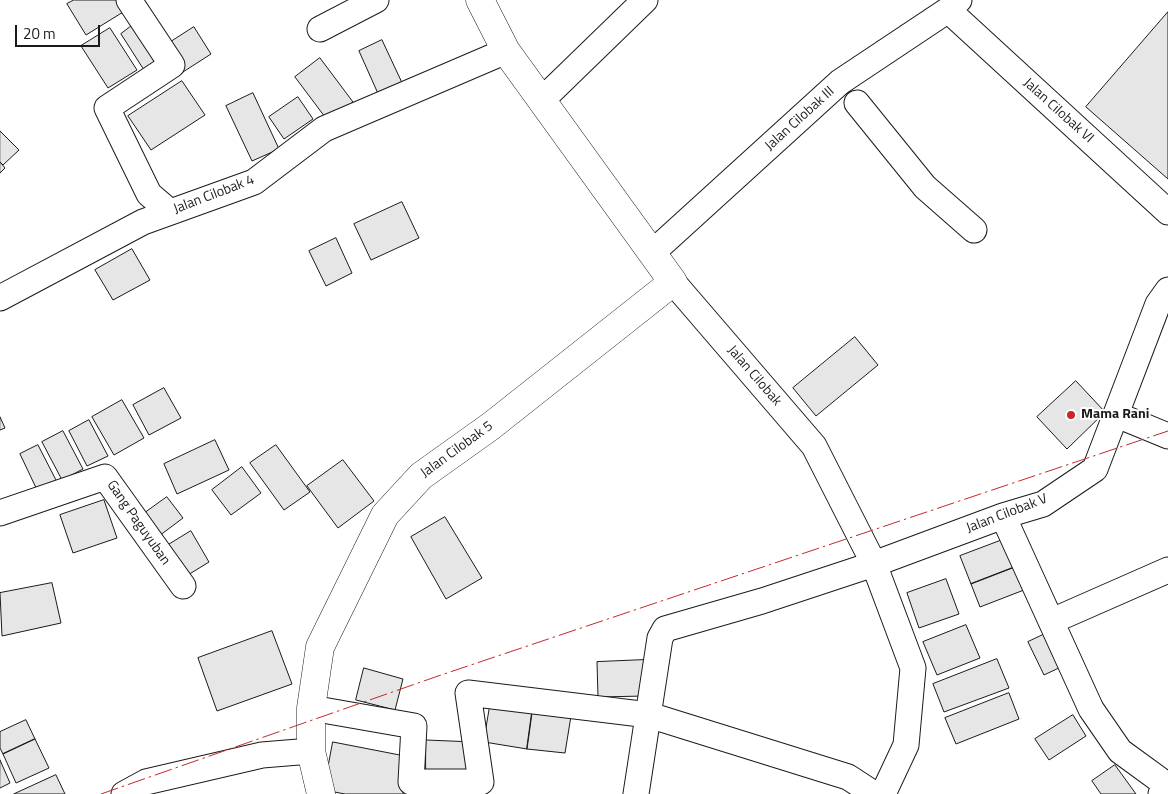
<!DOCTYPE html>
<html>
<head>
<meta charset="utf-8">
<style>
	body { margin:0 }
	#map { position:relative; width:1168px; height:794px; overflow:hidden; background:#fff; font-family:"Titillium Web",sans-serif }
	canvas { display:block }
	.scale { position:absolute; left:15px; top:25px; width:85px; height:22px; box-sizing:border-box; border:2px solid #1a1a1a; border-top:0; padding-left:6px; font-size:15px; line-height:18px; white-space:nowrap; color:#1a1a1a; -webkit-text-stroke:4px #fff; paint-order:stroke }
</style>
</head>
<body>
<div id="map">
<canvas width="1168" height="794"></canvas>
<div class="scale">20 m</div>
</div>
<script>
const ctx = document.querySelector('canvas').getContext('2d');
ctx.lineJoin = 'round';
function fill(path, color) {
  ctx.fillStyle = color;
  ctx.fill(path, 'evenodd');
}
function stroke(path, color, width, dash) {
  ctx.strokeStyle = color;
  ctx.lineWidth = width;
  ctx.lineCap = dash ? 'butt' : 'round';
  ctx.setLineDash(dash || []);
  ctx.stroke(path);
}
function write(font, color, halo, rows, align = 'center') {
  ctx.font = font + ' "Titillium Web",sans-serif';
  ctx.lineWidth = 4;
  ctx.setLineDash([]);
  ctx.textBaseline = 'middle';
  ctx.strokeStyle = halo;
  ctx.fillStyle = color;
  for (const [text, x, y, turn = 0] of rows) {
    ctx.save();
    ctx.translate(x, y);
    ctx.rotate((+turn || 0) * Math.PI / 180);
    ctx.textAlign = isNaN(turn) ? turn : align;
    if (halo) ctx.strokeText(text, 0, 0);
    ctx.fillText(text, 0, 0);
    ctx.restore();
  }
}
const building = new Path2D(`
	M74 0H123L128 9 86 35 67 4Z
	M1168 12V179L1086 107Z
	M137 22 161 60 144 70 121 34Z
	M194 27 211 54 183 72 166 45Z
	M110 28 137 70 108 88 81 46Z
	M382 40 404 87 380 98 359 51Z
	M320 58 353 102 328 121 295 77Z
	M182 81 205 115 151 150 128 116Z
	M253 93 279 149 252 161 226 106Z
	M298 97 313 119 284 139 269 117Z
	M0 131 19 150 3 165 0 162Z
	M0 162 5 168 0 173Z
	M402 202 419 238 371 260 354 224Z
	M336 238 352 273 326 286 309 251Z
	M132 249 150 280 113 300 95 270Z
	M855 337 878 365 816 416 793 388Z
	M1076 381 1105 412 1067 449 1037 417Z
	M164 388 181 418 149 435 133 405Z
	M122 400 144 438 114 455 92 417Z
	M0 417 5 428 0 430Z
	M89 420 108 456 87 466 69 431Z
	M63 431 83 469 62 480 42 442Z
	M215 440 229 470 177 494 164 464Z
	M38 445 57 482 38 492 20 454Z
	M276 445 310 492 284 510 250 463Z
	M343 460 374 501 338 528 307 486Z
	M242 467 261 493 231 515 212 490Z
	M167 497 183 518 159 536 142 515Z
	M104 500 117 538 73 553 60 515Z
	M445 517 482 578 446 599 411 537Z
	M191 531 209 562 183 578 165 547Z
	M1005 539 1015 567 971 584 960 556Z
	M1015 567 1024 590 980 607 971 584Z
	M946 579 959 614 919 628 907 593Z
	M52 583 61 623 2 636 0 593Z
	M966 625 980 658 937 675 923 642Z
	M272 631 292 684 217 711 198 658Z
	M1047 633 1063 666 1044 675 1028 642Z
	M997 659 1009 688 944 712 933 684Z
	M644 660 645 696 598 697 597 662Z
	M364 668 403 679 395 710 356 700Z
	M1009 693 1019 719 956 744 945 718Z
	M490 706 532 713 527 749 484 742Z
	M532 713 571 716 565 753 527 749Z
	M1073 715 1086 736 1049 760 1035 739Z
	M26 720 35 739 3 754 0 748V732Z
	M35 739 49 768 16 783 3 754Z
	M426 740 474 742 473 778 426 776Z
	M333 742 410 757 403 794H345L324 790Z
	M0 760 10 783 0 788Z
	M1115 765 1136 794H1101L1092 781Z
	M56 775 65 794H14Z`);
fill(building, '#e6e6e6');
stroke(building, '#1a1a1a', 1);
const street = new Path2D(`
	M129 0 172 65 107 108 149 194 170 212
	M948 10 1168 212
	M320 29 376 0
	M542 100 645 0
	M857 103 925 187 974 230
	M652 253 840 82 948 10 959 0
	M673 282 814 446 874 564 913 668 906 745 883 794
	M0 298 143 222 254 182 324 129 506 51
	M1117 415 1168 436
	M0 513 105 477 183 586
	M1003 516 1091 709 1120 751 1168 786 1161 794
	M1052 621 1168 570
	M311 708 414 726 411 782H481L468 693 649 715 848 777 874 794
	M124 794 146 782 262 755 311 751
	M636 794 660 638 665 629 762 601 874 564 1003 516 1043 504 1095 469 1158 304 1168 290`);
const secondary = new Path2D(`
	M321 794 311 751V708L320 647 385 515 421 476 491 426 673 282 506 51 480 0`);
stroke(street, '#1a1a1a', 27);
stroke(secondary, '#1a1a1a', 29);
stroke(street, '#fff', 25);
stroke(secondary, '#fff', 28);
stroke(new Path2D(`
	M101 794 441 675 1168 431`), '#c62828', 1, [18, 4, 2.5, 4]);
for (const [x, y, r, color] of [
	[1071,415,5,"#c62828"]
]) {
  const dot = new Path2D();
  dot.arc(x, y, r, 0, 2 * Math.PI);
  ctx.fillStyle = color;
  ctx.fill(dot);
  stroke(dot, '#fff', 2);
}
write('14px', '#1a1a1a', '#fff', [
	["Jalan Cilobak VI",1058,111,42],
	["Jalan Cilobak III",800,119,-42],
	["Jalan Cilobak 4",214,195,-21],
	["Jalan Cilobak",754,376,49],
	["Jalan Cilobak 5",457,450,-36],
	["Jalan Cilobak V",1007,514,-21],
	["Gang Paguyuban",138,523,55]
]);
write('bold 14px', '#1a1a1a', '#fff', [
	["Mama Rani",1081,415]
], 'left');
</script>
</body>
</html>
